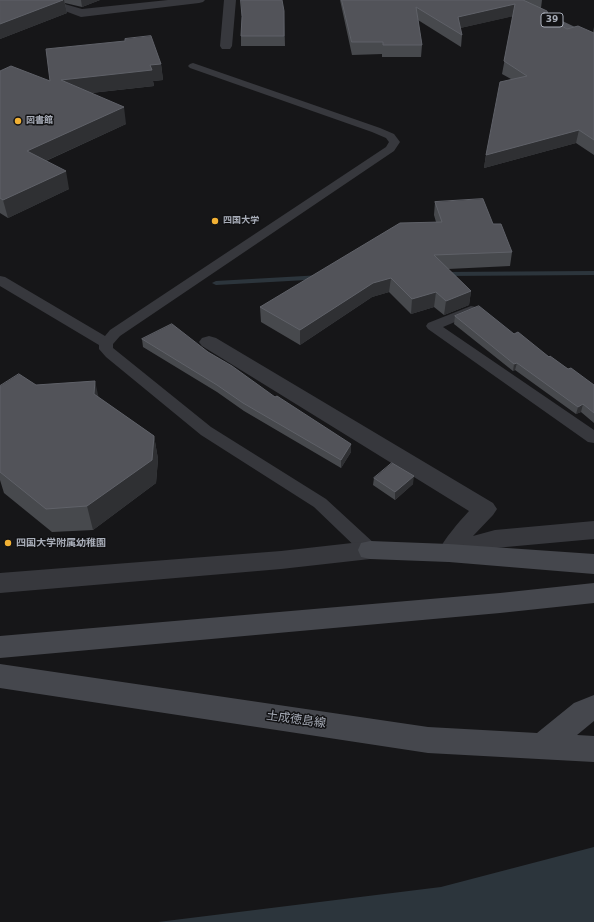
<!DOCTYPE html>
<html>
<head>
<meta charset="utf-8">
<style>
	body { margin:0 }
	canvas { display:block; background:#161618 }
</style>
</head>
<body>
<canvas width="594" height="922"></canvas>
<script>
const ctx = document.querySelector('canvas').getContext('2d');
ctx.lineJoin = 'round';
function fill(path, color) {
  ctx.fillStyle = color;
  ctx.fill(path, 'evenodd');
}
function stroke(path, color, width, dash) {
  ctx.strokeStyle = color;
  ctx.lineWidth = width;
  ctx.lineCap = dash ? 'butt' : 'round';
  ctx.setLineDash(dash || []);
  ctx.stroke(path);
}
function write(font, color, halo, rows, align = 'center') {
  ctx.font = font + ' "DejaVu Sans","Noto Sans JP",sans-serif';
  ctx.lineWidth = 3;
  ctx.setLineDash([]);
  ctx.textBaseline = 'middle';
  ctx.strokeStyle = halo;
  ctx.fillStyle = color;
  for (const [text, x, y, turn = 0] of rows) {
    ctx.save();
    ctx.translate(x, y);
    ctx.rotate((+turn || 0) * Math.PI / 180);
    ctx.textAlign = isNaN(turn) ? turn : align;
    if (halo) ctx.strokeText(text, 0, 0);
    ctx.fillText(text, 0, 0);
    ctx.restore();
  }
}
fill(new Path2D(`
	M594 847V922H158L441 887Z`), '#2c353c');
fill(new Path2D(`
	M594 271V275L441 276 437 274 441 272Z
	M322 275H325V279L216 285 212 283 216 281Z`), '#2c353c');
fill(new Path2D(`
	M193 63 380 128 394 134 400 142 394 151 120 336 113 344V348L211 427 326 499 376 545 379 550 376 555 370 557 364 555 314 507 201 435 106 357 99 349V345L0 286V276L5 277 105 336 110 330 386 147 389 142 386 138 372 132 190 68 188 66 190 64Z
	M471 306 476 307 478 310 476 313 443 327 594 430V443L588 442 428 329 426 326 428 323Z`), '#37383d');
fill(new Path2D(`
	M168 0H205L203 2 199 3 81 17 57 8 55 6 57 4 61 3 82 9Z
	M224 0H236L232 46 230 49H222L220 46Z
	M209 336 216 338 493 503 497 509 493 515 473 536 495 530 594 521V539L495 548 449 562 440 560 437 553C446 537 457 524 469 511L202 346 199 342 202 338Z
	M370 541 379 543 382 550 379 557 370 559 281 569 0 593V573L281 551Z`), '#37383d');
fill(new Path2D(`
	M370 541 449 544 594 554V574L449 562 370 559 361 557 358 550 361 543Z
	M594 583V603L500 613 0 658V636L500 593Z
	M0 664 428 727 537 733 574 703 594 695V721L577 735 594 736V762L428 753 0 688Z`), '#45474d');
fill(new Path2D(`
	M503 0H518L594 36V45L505 2Z`), '#53555c');
fill(new Path2D(`
	M0 0H100L82 7 65 3 67 13 0 39Z
	M340 0H542L541 8 549 19 567 29 593 33 594 27V155L576 143 484 168 486 155 511 79 502 74 513 16 460 28 462 35 461 47 418 20 422 45 421 57H382V54L352 55Z
	M284 11 285 46H241V36L242 18Z
	M125 39 161 64 163 80 153 81 154 86 91 93 126 124 46 161 69 189 8 218 0 213V71L50 81 125 41Z
	M435 202 493 224 512 252 510 266 448 269 471 291 469 305 444 315 434 307 411 314 389 292 372 297 300 345 261 322 260 307 436 222 434 215Z
	M455 316 514 334 568 369 594 385V423L581 412 576 414 515 370 513 371 454 324Z
	M142 339 351 452 341 468 244 411 217 392 143 347Z
	M0 386 98 397 154 436 158 459 156 483 93 530 52 532 4 493 0 480Z
	M374 478 413 484 395 500 373 485Z`), '#47494d');
fill(new Path2D(`
	M63 0H64L67 13 0 39V24Z
	M81 0H100L82 7Z
	M515 4 514 16 456 29 458 17Z
	M161 64 163 80 153 81 154 86 63 96 61 80 150 65Z
	M124 107 126 124 30 168 27 151Z
	M579 130 576 143 484 168 486 155Z
	M66 171 69 189 8 218 3 200Z
	M391 278 389 292 372 297 300 345V330L373 283Z
	M471 291 469 305 444 315 446 301Z
	M436 292 434 307 411 314 412 299Z
	M517 363 515 370 513 371 514 364Z
	M95 381 100 404 94 394Z
	M583 404 581 412 576 414 578 407Z
	M154 436 158 459 156 483 93 530 87 506Z
	M351 444V452L341 468V460Z
	M414 476 413 484 395 500V492Z`), '#2f3033');
const building = new Path2D(`
	M0 0H63L0 24Z
	M241 0H282L284 11V36H241L242 17Z
	M342 0H523L547 11 549 19 567 29 578 26 594 33V140L579 130 486 155 500 82 527 76 504 61 515 4 458 17 462 35 416 7 422 45H383V42H352Z
	M151 36 161 64 150 65 152 70 61 80 124 107 27 151 66 171 3 200 0 198V71L11 66 50 81 46 49 125 41V39Z
	M483 199 493 224H501L512 252 434 255 471 291 446 301 436 292 412 299 391 278 373 283 300 330 260 307 400 223 442 222 435 202Z
	M479 306 514 334 518 332 549 357 550 356 568 369 571 368 594 385V413L583 404 578 407 517 363 514 364 455 316Z
	M172 324 208 352 232 366 275 397 277 396 351 444 341 460 243 403 217 385 142 339Z
	M19 374 36 385 95 381 94 394 154 436 152 460 87 506 46 509 0 472V386Z
	M392 463 414 476 395 492 374 478Z`);
fill(building, '#525359');
stroke(building, '#5f6168', 1);
for (const [x, y, r, color] of [
	[18,121,4,"#f2b134"],
	[215,221,4,"#f2b134"],
	[8,543,4,"#f2b134"]
]) {
  const dot = new Path2D();
  dot.arc(x, y, r, 0, 2 * Math.PI);
  ctx.fillStyle = color;
  ctx.fill(dot);
  stroke(dot, '#111113', 1.5);
}
for (const [x, y, w] of [
	[552,20,22]
]) {
  const box = new Path2D();
  box.roundRect(x - w / 2, y - 7, w, 14, 3);
  ctx.fillStyle = '#111113';
  ctx.fill(box);
  stroke(box, '#a8adb8', 1);
}
write('bold 9px', '#a8adb8', null, [
	["39",552,20]
]);
write('bold 9px', '#a8adb8', '#111113', [
	["図書館",26,121],
	["四国大学",223,221]
], 'left');
write('bold 10px', '#a8adb8', '#111113', [
	["四国大学附属幼稚園",16,543]
], 'left');
write('12px', '#a8adb8', '#111113', [
	["土成徳島線",296,720,8]
]);
</script>
</body>
</html>
